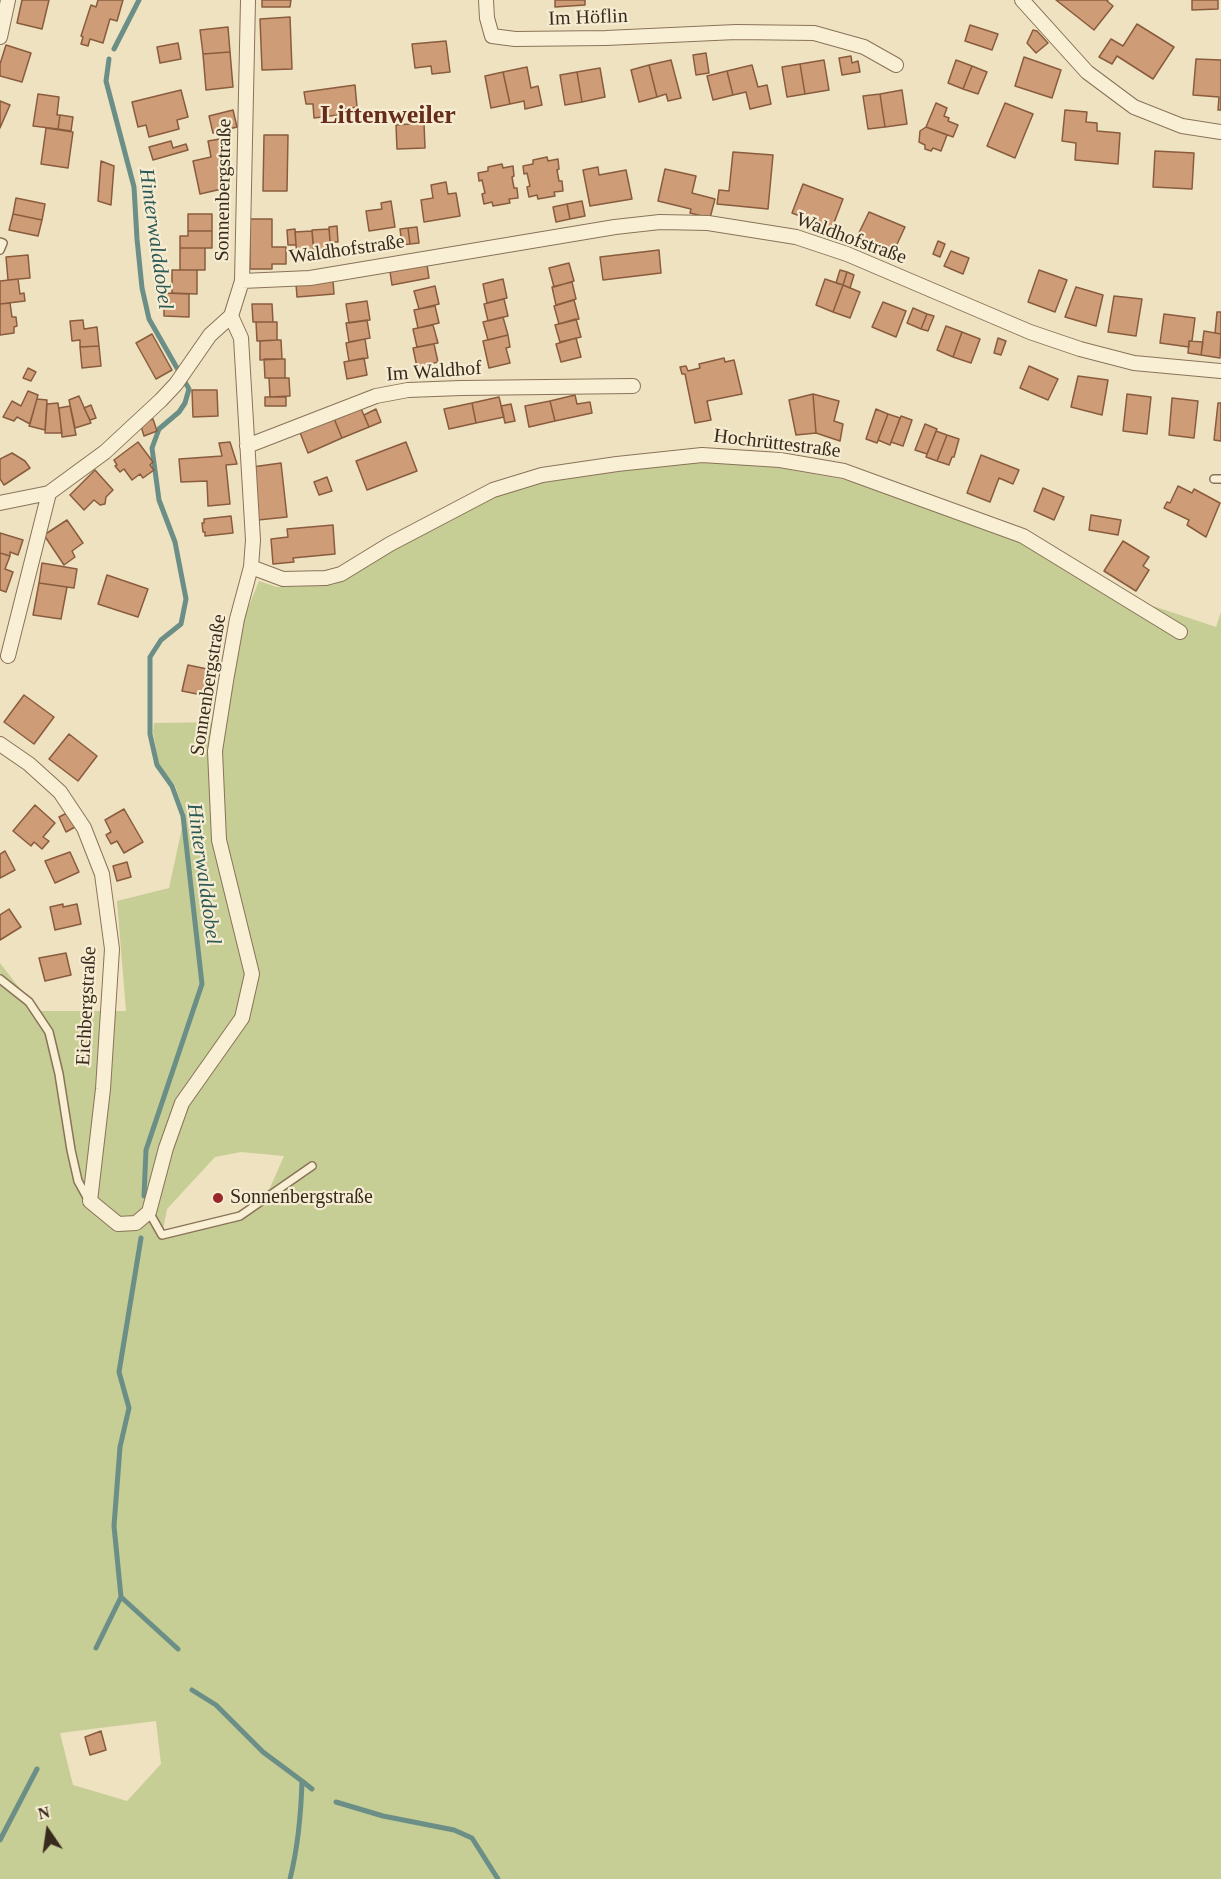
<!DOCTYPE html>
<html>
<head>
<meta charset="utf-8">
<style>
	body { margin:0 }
	#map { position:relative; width:1221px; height:1879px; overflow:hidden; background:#efe2c1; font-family:Georgia,serif }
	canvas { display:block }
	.north { position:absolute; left:18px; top:1801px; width:60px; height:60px; -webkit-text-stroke:4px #f6ecd1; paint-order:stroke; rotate:347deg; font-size:16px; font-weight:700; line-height:24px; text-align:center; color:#382a1d }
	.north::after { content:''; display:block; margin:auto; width:21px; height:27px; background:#382a1d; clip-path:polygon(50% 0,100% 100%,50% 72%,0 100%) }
</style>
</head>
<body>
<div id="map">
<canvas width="1221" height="1879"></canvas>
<div class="north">N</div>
</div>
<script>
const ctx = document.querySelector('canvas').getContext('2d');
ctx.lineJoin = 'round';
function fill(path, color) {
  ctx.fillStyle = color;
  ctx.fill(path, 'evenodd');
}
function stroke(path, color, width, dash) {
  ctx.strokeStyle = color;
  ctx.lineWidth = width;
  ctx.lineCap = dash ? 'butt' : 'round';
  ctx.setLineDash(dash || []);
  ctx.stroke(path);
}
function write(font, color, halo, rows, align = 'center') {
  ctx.font = font + ' Georgia,serif';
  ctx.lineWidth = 4.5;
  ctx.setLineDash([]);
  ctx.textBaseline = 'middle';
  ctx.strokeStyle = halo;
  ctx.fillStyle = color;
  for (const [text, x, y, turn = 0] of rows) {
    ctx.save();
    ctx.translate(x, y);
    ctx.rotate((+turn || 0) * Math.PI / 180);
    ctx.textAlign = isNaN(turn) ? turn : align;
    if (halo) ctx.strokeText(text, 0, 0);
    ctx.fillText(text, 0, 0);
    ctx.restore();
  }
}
fill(new Path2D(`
	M694 461 747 462 862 483 1028 542 1141 614 1150 605 1216 627 1221 612V1879H0V963L37 1011H126L117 901 169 888 185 814 175 785 159 765 153 732 154 723 226 722 244 618 259 581 277 587 333 585 368 566 433 526 492 498 535 483ZM241 1152 284 1156 270 1188 240 1216 162 1235 167 1209 215 1157ZM156 1721 161 1764 127 1801 73 1785 60 1733Z`), '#c6cd95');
stroke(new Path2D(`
	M114 49 139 0
	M109 59 106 81 134 187 137 239 142 288 149 319 189 389 185 403 179 412 159 429 152 448 159 500 175 542 186 599 181 624 161 640 150 657V734L157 765 172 786 183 816 202 984 146 1150 144 1196
	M121 1597 178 1649
	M96 1648 121 1597 114 1526 120 1447 129 1408 119 1372 141 1238
	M192 1690 216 1705 263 1752 302 1781C301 1815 298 1847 290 1879
	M302 1781 312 1789
	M336 1802 383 1816 454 1830 472 1838 498 1879
	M0 1840 37 1769`), '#6b8f87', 5);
const building = new Path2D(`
	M22 0H49L42 29 17 23Z
	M98 0H123L117 21 110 19 103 43 90 39 88 46 81 44 83 37 81 36 91 5 96 7Z
	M262 0H291L290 7H262Z
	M555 0H585V5L555 7Z
	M1056 0H1108L1107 1 1113 6 1094 30Z
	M1192 0H1218V9L1192 10Z
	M290 17 292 69 262 70 260 19Z
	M1137 24 1174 47 1153 79 1117 56 1112 64 1099 57 1111 39 1123 46Z
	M970 25 998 34 992 50 965 41Z
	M228 27 230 52 203 54 200 30Z
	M1033 30 1037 31 1048 43 1036 53 1027 43Z
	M446 41 450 72 432 74 431 66 415 68 412 44Z
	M178 43 181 59 160 63 157 47Z
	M6 45 31 53 22 82 0 76V64Z
	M230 52 233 87 206 90 203 54Z
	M706 53 709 73 696 75 693 55Z
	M851 56 852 63 858 61 860 72 842 75 839 58Z
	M1024 57 1061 70 1052 98 1015 86Z
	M1196 59 1221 60V110H1218L1219 97 1193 95Z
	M671 60 681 98 668 101 666 94 657 97 649 65Z
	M824 60 829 90 805 94 800 64Z
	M956 60 972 66 963 89 948 83Z
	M800 64 805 94 787 97 782 67Z
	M649 65 657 97 639 102 631 70Z
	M752 65 758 87 767 85 771 104 750 109 746 92 733 95 727 71Z
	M972 66 987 72 978 94 963 89Z
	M527 67 531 88 538 86 542 105 525 109 524 101 510 104 503 72Z
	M600 68 605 97 582 102 577 72Z
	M727 71 733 95 713 100 707 76Z
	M503 72 510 104 491 108 485 76Z
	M577 72 582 102 565 105 560 75Z
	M355 85 357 107 338 110V115L314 118 313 104H306L304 92Z
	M181 90 188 117 177 120 179 129 149 137 146 125 138 127 132 102Z
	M902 90 907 124 885 127 880 94Z
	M38 94 59 97 57 115H60L58 129 33 126Z
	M880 94 885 127 868 129 863 96Z
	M0 101 10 105 0 128Z
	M936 103 947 108 944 116 949 118 948 121 958 125 953 137 926 127Z
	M1005 103 1033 114 1015 158 987 146Z
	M233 110 237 127 213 133 209 116Z
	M1065 110 1087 112 1086 122 1097 123V131L1120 133 1118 164 1075 160 1076 143 1062 141Z
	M60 115 73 117 71 131 58 129Z
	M424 123 425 148 397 149 396 125Z
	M926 127 947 135 941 151 933 148 931 151 925 149V145L919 142 920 131Z
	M46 128 73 132 68 168 41 164Z
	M264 135H288L287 191H263Z
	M226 138 230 156 220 158 226 188 200 194 193 161 211 157 208 141Z
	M171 141 173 148 186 144 188 150 153 160 149 147Z
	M1155 151 1194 153 1192 189 1153 187Z
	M733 152 773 155 768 209 717 204 719 190 729 191Z
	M547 157 548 161 558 159 559 169 557 170 559 181H562L563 191 554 192 555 196 538 199 537 195 529 197 527 187 530 186 527 173 524 174 523 166 533 164V160Z
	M101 161 114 166 111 205 98 201Z
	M502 164 503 168 513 166 514 176 512 177 514 188H517L518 198 509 199 510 203 493 206 492 202 484 204 482 194 485 193 482 180 479 181 478 173 488 171V167Z
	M598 167 599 175 626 170 632 199 590 206 583 170Z
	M665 169 696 176 692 193 715 199 710 218 690 213 691 209 658 201Z
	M446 182 448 194 456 193 460 216 424 222 421 200 433 198 431 185Z
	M803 184 843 199 832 228 792 213Z
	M16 198 45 204 42 220 13 214Z
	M391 201 395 227 369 231 366 211 382 209 381 203Z
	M582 201 585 216 570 219 567 204Z
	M567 204 570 219 556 222 553 207Z
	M869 212 905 227 892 255 856 239Z
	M13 214 42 220 38 236 9 230Z
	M188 214H212V231H188Z
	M250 219H272V247H286V264H272V269H250Z
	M337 226 338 242H330L329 227Z
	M417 227 419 243 410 244 408 228Z
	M408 228 410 244 402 245 400 229Z
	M295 229 296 245H288L287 230Z
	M329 229 331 252 314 253 312 230Z
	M188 231H212V248H180V236H188Z
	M312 231 314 256 297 257 295 232Z
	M938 241 945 244 940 257 933 254Z
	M180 248H205V270H180Z
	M659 250 661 273 603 280 600 257Z
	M951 251 969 258 963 274 944 266Z
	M28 255 30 278 8 280 6 257Z
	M569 263 574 281 554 287 549 268Z
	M427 265 429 278 392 285 390 272Z
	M172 270H197V294L172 293Z
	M840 270 847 272 843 285 836 283Z
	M1039 270 1067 280 1055 312 1028 302Z
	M847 272 854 275 850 288 843 285Z
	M18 279 20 294 24 293 25 301 0 304V281Z
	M503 279 507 298 487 303 483 284Z
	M825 279 843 285 833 312 816 305Z
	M333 281 334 294 297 297 296 284Z
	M572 282 576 299 556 305 552 287Z
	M843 285 860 292 850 318 833 312Z
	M435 286 439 304 419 309 414 291Z
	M1076 287 1103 295 1096 326 1065 317Z
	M164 293 189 294V317L164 316Z
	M1114 296 1142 299 1136 336 1108 332Z
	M504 299 508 316 488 321 484 304Z
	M574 300 579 319 559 324 554 306Z
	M367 301 370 320 349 323 346 304Z
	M883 302 906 311 896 337 872 327Z
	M10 303 12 317H16L17 326 14 327V333L0 335V304Z
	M252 304H272L273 322H253Z
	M435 306 439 323 418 328 414 310Z
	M913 308 927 314 921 329 907 323Z
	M1217 312H1221V334L1215 333Z
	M927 314 934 316 928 331 921 329Z
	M1164 314 1195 318 1192 341H1189V347L1160 343Z
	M503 317 508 335 488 340 483 322Z
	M576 319 581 337 560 342 555 325Z
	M83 320 84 329 97 327 99 346 80 347V340L72 341 70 321Z
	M367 320 370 338 349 342 346 323Z
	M256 322H277V340L257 341Z
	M433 325 438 343 417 347 413 329Z
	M946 326 962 332 953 357 937 350Z
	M1204 331 1221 334 1220 358 1201 355Z
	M962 332 980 339 971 363 953 357Z
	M152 334 172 370 156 379 136 343Z
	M508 335 510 347 506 348 510 363 489 368 483 341Z
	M576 338 581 357 561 362 556 344Z
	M998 338 1006 341 1001 355 994 353Z
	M365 339 368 358 349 361 346 343Z
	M277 340H281L282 359 260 360V341Z
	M1189 341 1203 342 1201 355 1188 353Z
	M434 344 438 362 417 367 413 348Z
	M99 346 101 366 82 368 80 347Z
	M364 358 367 375 347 379 344 362Z
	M724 358 725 362 734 360 742 394 707 401 711 420 695 423 685 374H682L680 367 686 366 688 371 700 368 699 364Z
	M264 359H285V378H265Z
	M1029 366 1058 379 1048 400 1020 388Z
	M28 368 36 372 31 381 23 378Z
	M1078 376 1108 380 1102 415 1071 407Z
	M269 378H289L290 396 270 397Z
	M192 390H217L218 416 193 417Z
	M28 391 38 395 30 424 17 417 14 421 3 417 12 401 21 406Z
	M813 394 816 433 796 435 789 400Z
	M813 394 839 401 834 421 843 424 840 441 816 433Z
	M1127 394 1151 397 1147 434 1123 431Z
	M575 395 577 404 590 402 592 413 555 421 550 401Z
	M79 396 91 423 75 428 69 400Z
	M265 397H286V406H265Z
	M499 397 504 417 476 423 472 403Z
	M1172 398 1198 401 1194 438 1169 435Z
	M37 399 47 400 45 430 29 426Z
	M550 401 555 421 529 427 525 406Z
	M58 403 62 433H45L47 404Z
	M472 403 476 423 449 429 444 409Z
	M1218 403H1221V441L1214 440Z
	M359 404 369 427 342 438 333 416Z
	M511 404 515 421 505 423 501 406Z
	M91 405 96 418 90 420 84 408Z
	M70 406 76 435 62 437 59 408Z
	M376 409 381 422 369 427 364 415Z
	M876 409 888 414 877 443 866 439Z
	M888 414 900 418 890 445 878 440Z
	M333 416 342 438 308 453 299 430Z
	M901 416 912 420 903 446 891 442Z
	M153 419 157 431 144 436 140 423Z
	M925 424 937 429 927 454 915 450Z
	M936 431 947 435 937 461 926 457Z
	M947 435 959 439 954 457H952L949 465 937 461Z
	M138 442 153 462 150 465 154 470 143 478 140 474 132 480 124 469 120 472 115 466 117 465 114 460Z
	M230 442 237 464 226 465 230 504 208 506 207 481 181 482 179 459 222 456 219 443Z
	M406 442 417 471 367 490 356 461Z
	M12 453 25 461 30 468 4 485 0 479V459Z
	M981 455 1019 470 1013 484 999 478 990 502 967 493Z
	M281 463 287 517 258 520 252 467Z
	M95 470 113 490 106 497 105 504 100 505 94 500 84 510 70 495Z
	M327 477 332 491 319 495 314 482Z
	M1178 486 1192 493 1194 489 1220 503 1206 537 1187 525 1189 520 1164 508 1167 502 1170 503Z
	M1043 488 1064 497 1054 520 1034 511Z
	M1091 515 1121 520 1118 535 1089 530Z
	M231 516 233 533 205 536V532H203L202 523H204V519Z
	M67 520 83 543 72 551 75 557 64 565 44 535Z
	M333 525 335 554 293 558 294 562 273 564 271 539 288 537 287 529Z
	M0 533 23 540 18 555 10 552V556L0 553Z
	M1123 541 1149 557 1143 566 1149 570 1136 591 1104 571Z
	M0 553 10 556 5 569 13 572 6 592 0 590Z
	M42 563 77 569 74 588 39 583Z
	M107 575 148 589 138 617 98 604Z
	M39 583 67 587 61 619 33 615Z
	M188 665 212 670 207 696 182 691Z
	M24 695 54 717 34 744 4 722Z
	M69 734 97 756 78 781 49 759Z
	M35 805 55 823 43 837 49 841 42 849 34 842 31 846 13 831Z
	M124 809 143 842 124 853 117 841 111 844 106 835 111 832 105 820Z
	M67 813 75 827 66 832 59 817Z
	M5 851 15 870 0 878V854Z
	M70 852 79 872 55 883 45 861Z
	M127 862 131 877 117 881 113 866Z
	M63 904V907L77 904 81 924 55 930 50 907Z
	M9 909 21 927 0 940V915Z
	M66 953 71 975 45 981 39 958Z
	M101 1731 106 1750 90 1755 85 1737Z`);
fill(building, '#ce9c76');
stroke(building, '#895c3e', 1.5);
const lane = new Path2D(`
	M0 242 3 243 0 250
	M1214 479H1221
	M0 979 29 1002 49 1032 59 1074 71 1150 78 1181 88 1199
	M149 1212 162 1235 240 1216 312 1166`);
const street = new Path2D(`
	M486 0 487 18 492 36 515 39 606 38 736 32 814 33 864 47 896 65
	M1022 0 1087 72 1134 107 1182 126 1221 132
	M0 37 8 0
	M242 281 310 278 615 227 660 222 708 223 796 237 847 254 1030 332 1080 349 1134 363 1221 371
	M247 446 376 396 408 390 461 388 633 386
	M0 503 49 493 105 452 161 400 176 384 210 335 231 316
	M251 567 283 579 326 578 341 574 390 544 493 490 542 475 617 464 702 455 780 460 844 471 1023 536 1180 632
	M8 656 49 493
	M0 744 29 764 60 792 84 828 102 874 112 949 103 1089 90 1201 118 1224 136 1223 149 1212 166 1148 182 1103 242 1018 252 974 219 840 215 751 226 681 237 619 251 567 253 540 241 338 231 316 242 281 248 0`);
stroke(lane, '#897358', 10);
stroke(street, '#897358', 16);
stroke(lane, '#f9efd5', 7);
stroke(street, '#f9efd5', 14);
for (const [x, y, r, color] of [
	[218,1198,6,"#992727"]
]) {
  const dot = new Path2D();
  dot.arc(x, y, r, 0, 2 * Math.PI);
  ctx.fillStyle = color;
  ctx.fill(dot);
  stroke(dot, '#f6ecd1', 2);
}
write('20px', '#382a1d', '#f6ecd1', [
	["Im Höflin",588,18,-2],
	["Sonnenbergstraße",224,190,-89],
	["Waldhofstraße",851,239,20],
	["Waldhofstraße",347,250,-8],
	["Im Waldhof",434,372,-4],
	["Hochrüttestraße",777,444,7],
	["Sonnenbergstraße",209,685,-81],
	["Eichbergstraße",87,1006,-87]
]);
write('20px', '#382a1d', '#f6ecd1', [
	["Sonnenbergstraße",230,1198]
], 'left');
write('italic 21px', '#2c5856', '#f6ecd1', [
	["Hinterwalddobel",155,239,82],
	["Hinterwalddobel",203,874,82]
]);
write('bold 26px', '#662c1b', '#f6ecd1', [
	["Littenweiler",388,116]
]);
</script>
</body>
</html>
